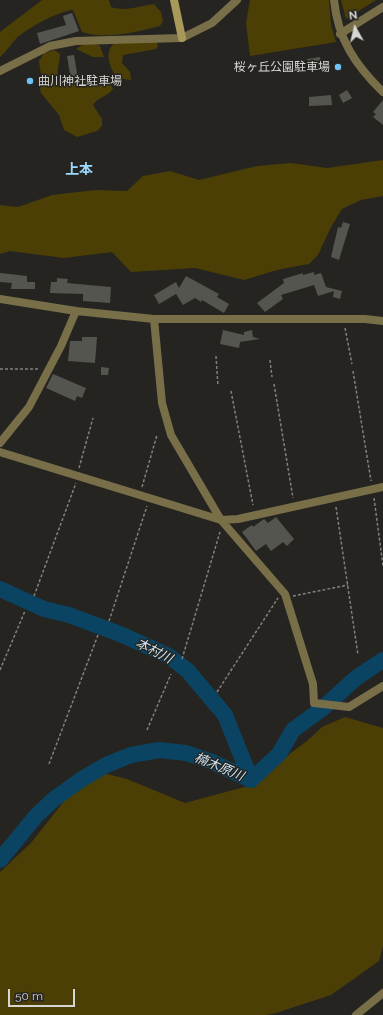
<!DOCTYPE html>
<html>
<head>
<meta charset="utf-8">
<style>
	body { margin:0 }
	#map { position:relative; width:383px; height:1015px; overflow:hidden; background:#252421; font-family:Raleway,sans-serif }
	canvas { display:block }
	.north { position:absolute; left:335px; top:8px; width:40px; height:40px; -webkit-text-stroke:3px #252421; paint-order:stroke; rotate:352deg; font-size:11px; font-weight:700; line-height:16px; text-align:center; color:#d6d6d3 }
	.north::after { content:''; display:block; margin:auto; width:14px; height:18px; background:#d6d6d3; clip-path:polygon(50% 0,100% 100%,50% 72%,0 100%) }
	.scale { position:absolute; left:8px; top:989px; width:67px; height:18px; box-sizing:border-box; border:2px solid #d6d6d3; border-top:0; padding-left:5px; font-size:12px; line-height:14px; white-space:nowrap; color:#d6d6d3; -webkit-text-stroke:3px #252421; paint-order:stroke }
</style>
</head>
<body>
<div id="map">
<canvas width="383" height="1015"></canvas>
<div class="north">N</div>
<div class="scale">50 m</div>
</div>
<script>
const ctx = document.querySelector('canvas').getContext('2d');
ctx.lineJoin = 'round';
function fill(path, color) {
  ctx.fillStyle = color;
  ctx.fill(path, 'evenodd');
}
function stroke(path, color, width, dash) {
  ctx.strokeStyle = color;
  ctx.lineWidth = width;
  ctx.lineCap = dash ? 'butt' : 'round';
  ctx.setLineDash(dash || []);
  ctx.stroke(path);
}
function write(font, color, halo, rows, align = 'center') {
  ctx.font = font + ' Raleway,"Noto Sans JP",sans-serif';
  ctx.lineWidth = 3;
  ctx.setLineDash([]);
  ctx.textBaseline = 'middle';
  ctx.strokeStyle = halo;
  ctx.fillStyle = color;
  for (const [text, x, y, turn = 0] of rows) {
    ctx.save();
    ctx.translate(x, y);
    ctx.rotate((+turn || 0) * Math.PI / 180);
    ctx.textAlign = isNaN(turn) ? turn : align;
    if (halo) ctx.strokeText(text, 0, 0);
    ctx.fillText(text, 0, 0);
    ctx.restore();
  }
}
fill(new Path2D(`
	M42 0H109L111 7C127 12 138 6 154 4L161 12 163 21 160 26C138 32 103 40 82 32L73 10C59 11 30 27 19 36 13 41 7 51 0 57V32Z
	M250 0H329L331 25 336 42 250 56 246 23Z
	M341 0H376L346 19Z
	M157 41 158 46 156 49 123 55 122 63 130 72 131 80 117 78C110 68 103 51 115 43Z
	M85 43H94L100 46 104 57H93L76 49Z
	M54 50 60 54C60 64 55 71 60 81 77 87 91 73 107 76L113 89C107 97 98 97 93 105L102 119V126L97 131 77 137 64 130 59 115 41 93 39 83 41 75 39 61 44 53Z
	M383 160V196L361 200 342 209 331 227 318 255 309 264 277 270 244 280 195 268 131 272 112 252 64 258 10 251 0 254V205L18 207 52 195 95 190 127 191 143 176 170 171 199 180 257 166 291 163 327 168Z
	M345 717 383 728V946L379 961 331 995 276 1013 266 1015H0V872L31 843 65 800 103 773 127 779 185 803 248 786 308 740 322 727Z`), '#4b3f06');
stroke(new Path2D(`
	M0 589 44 609 69 615 120 634 169 656 188 671 225 715 251 780
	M251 780 279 754 293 730 323 708 356 678 383 660
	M0 860 36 816 54 799 82 779 106 765 131 755 159 750 186 753 210 761 251 780`), '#0a4462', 16);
fill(new Path2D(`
	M72 13 79 31 40 44 37 33 66 25 63 16Z
	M74 55 78 79 71 80 67 56Z
	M320 57 321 65 308 67 307 59Z
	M347 90 352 98 343 103 339 95Z
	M331 95 332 105 309 106V97Z
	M383 100V125L373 117 376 114 373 112Z
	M343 222 350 224 339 260 331 257 338 227 341 228Z
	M314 272V275L321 273 326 287 342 291 340 299 333 297 334 291 318 296 314 285 281 295 283 299 265 312 257 303 284 283 283 279 303 273V275Z
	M0 273 27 276V282H35V289H11L12 283 0 282Z
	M186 276 219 294 217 297 229 304 224 313 202 300 201 302 195 298 183 305 176 294 159 304 154 295 176 282 179 288Z
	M57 278 68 279 67 283 111 287 110 303 83 301V294L50 293 51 282H57Z
	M223 330 244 335V332L252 330 253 337 260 339 240 342 239 348 220 344Z
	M82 337H97L95 363 68 361 70 341H82Z
	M101 367 109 368 108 375H101Z
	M53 374 86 388 82 398 77 396 75 401 46 388Z
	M276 517 294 539 287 546 283 542 271 551 266 544 256 551 242 532 252 525 253 527 264 519 268 523Z`), '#555550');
stroke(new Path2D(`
	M345 328 352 364
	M216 356 218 386
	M270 360 272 377
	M0 369H40
	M353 371 371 481
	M274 384 293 498
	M231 391 253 505
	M79 468 93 418
	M142 487 157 435
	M374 498 383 566
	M336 507 358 655
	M34 596 76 483
	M293 596 348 585
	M109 621 147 506
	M182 659 220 532
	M0 670 25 611
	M217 692 278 598
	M147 730 171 674
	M49 764 98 635`), '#81817e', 1.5, [3, 2]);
stroke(new Path2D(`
	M334 0C338 39 355 65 383 92
	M340 34 383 7
	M0 71 50 46 76 41 182 38 212 23 237 0
	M0 299 76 311 154 319H365L383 321
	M154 319 162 403 171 435 221 520 285 594 313 684 314 703 349 707 383 686
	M0 443 29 407 61 346 76 311
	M0 452 221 520 238 519 383 487
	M356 1015 383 993`), '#786f48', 8);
stroke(new Path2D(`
	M174 0 182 38`), '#a8995a', 8);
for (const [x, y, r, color] of [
	[338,67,4,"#6fc2f4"],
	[30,81,4,"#6fc2f4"]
]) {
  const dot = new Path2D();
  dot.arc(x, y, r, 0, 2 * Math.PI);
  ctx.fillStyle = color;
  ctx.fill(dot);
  stroke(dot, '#252421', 1.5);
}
write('12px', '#d6d6d3', '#252421', [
	["桜ヶ丘公園駐車場",330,67],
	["曲川神社駐車場",38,81,"left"]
], 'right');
write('italic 13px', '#cfe5f3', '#252421', [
	["本村川",154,651,27],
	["楠木原川",219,767,23]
]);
write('bold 14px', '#9dd8fe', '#252421', [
	["上本",79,170]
]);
</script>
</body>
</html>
